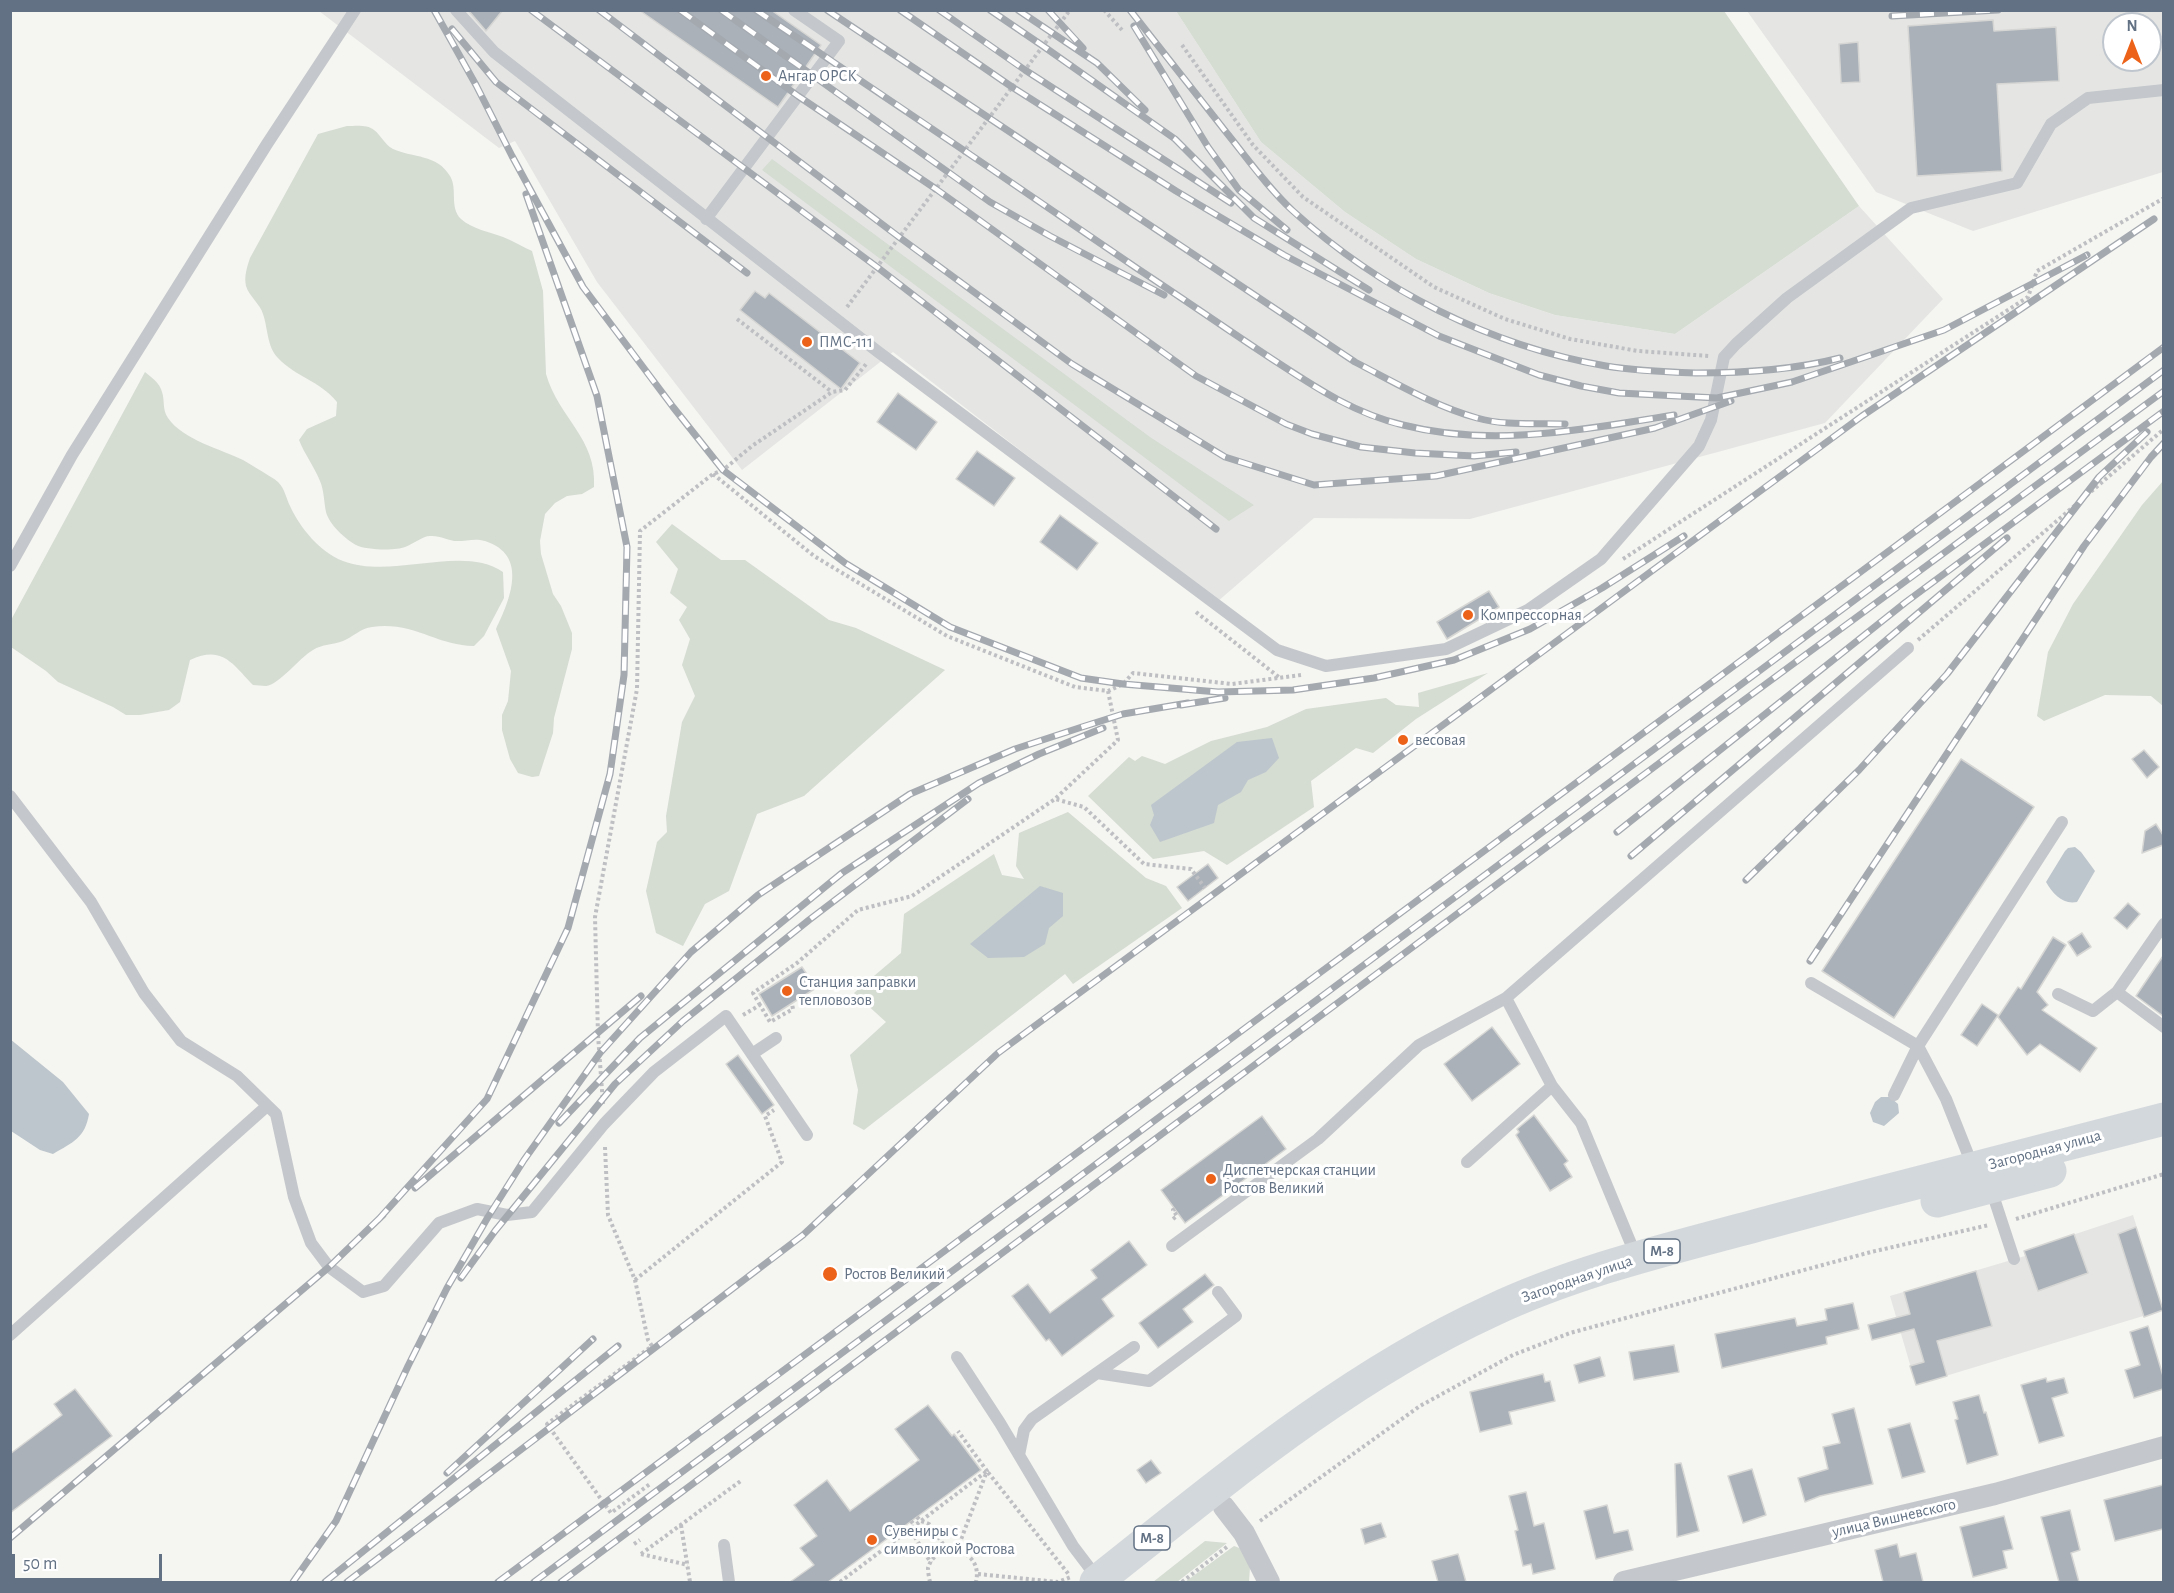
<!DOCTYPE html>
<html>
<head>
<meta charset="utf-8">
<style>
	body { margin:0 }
	#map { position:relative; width:2174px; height:1593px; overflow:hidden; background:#f5f5f1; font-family:"Alegreya Sans",sans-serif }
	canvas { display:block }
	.frame { position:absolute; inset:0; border:12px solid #627184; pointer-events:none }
	.north { position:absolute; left:2102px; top:12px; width:60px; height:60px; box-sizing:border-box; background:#fff; border:2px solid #c0c6ce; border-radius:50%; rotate:0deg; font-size:16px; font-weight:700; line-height:24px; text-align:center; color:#627184 }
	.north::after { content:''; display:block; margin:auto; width:21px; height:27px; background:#ed6219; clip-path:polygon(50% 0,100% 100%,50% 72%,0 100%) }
	.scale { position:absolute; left:12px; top:1554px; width:150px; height:27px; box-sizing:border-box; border:3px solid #627184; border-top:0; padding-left:8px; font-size:18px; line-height:21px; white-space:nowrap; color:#627184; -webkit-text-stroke:4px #fff; paint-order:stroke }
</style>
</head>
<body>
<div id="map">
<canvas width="2174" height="1593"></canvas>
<div class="frame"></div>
<div class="north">N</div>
<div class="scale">50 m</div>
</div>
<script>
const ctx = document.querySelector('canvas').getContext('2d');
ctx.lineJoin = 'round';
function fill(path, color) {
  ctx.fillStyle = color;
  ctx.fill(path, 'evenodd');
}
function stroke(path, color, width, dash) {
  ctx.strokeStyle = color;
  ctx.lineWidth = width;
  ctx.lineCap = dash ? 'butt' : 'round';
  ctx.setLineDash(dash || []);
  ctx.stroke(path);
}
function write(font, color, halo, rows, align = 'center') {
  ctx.font = font + ' "Alegreya Sans",sans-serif';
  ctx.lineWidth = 6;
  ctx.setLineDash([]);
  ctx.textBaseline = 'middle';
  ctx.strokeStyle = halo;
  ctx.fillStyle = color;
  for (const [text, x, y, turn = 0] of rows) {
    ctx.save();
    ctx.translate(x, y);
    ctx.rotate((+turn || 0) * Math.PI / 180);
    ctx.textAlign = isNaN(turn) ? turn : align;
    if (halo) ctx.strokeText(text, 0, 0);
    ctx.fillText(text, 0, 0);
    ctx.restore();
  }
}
fill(new Path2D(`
	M319 11H1176L1261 142 1345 212 1416 259 1489 293 1555 315 1675 334 1859 206 1943 299 1825 423 1470 519 1314 518 1217 602 893 352 742 470 597 282 515 141 499 148Z
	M1747 11H2163V172L1973 231 1876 192ZM2114 24H2150V60H2114Z
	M2133 1215 2163 1310 1916 1385 1890 1296 2025 1256 2024 1251Z`), '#e5e6e4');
fill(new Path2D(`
	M1176 11H1724L1859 206 1675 334 1555 315 1489 293 1416 259 1345 212 1261 142Z
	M347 126C355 126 367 124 374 130 381 135 384 144 393 149 413 158 437 154 450 176 458 189 449 207 461 219 472 229 490 232 503 237 513 241 523 247 532 251L543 291 546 374C559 419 597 438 594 487L582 494 567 496 555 503 545 514 540 541 541 554 553 594 561 606 572 633V649L554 718 553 733 539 776 532 777 518 773 510 759 502 730V715L508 701 511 671 496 629C510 600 529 555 485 541 475 538 467 541 457 541 449 541 439 535 430 536 423 536 413 544 405 547 396 551 365 550 356 545 345 539 329 524 326 512 324 502 324 490 320 481 314 466 305 455 299 440L307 429 336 416 337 402C320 381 296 377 278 358 267 347 268 328 263 314 260 304 249 296 246 286 244 276 247 267 250 258L318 134Z
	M772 159 1150 437 1254 505 1229 521 762 170Z
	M145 372C151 377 160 383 162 392 165 401 162 409 168 418 183 440 221 449 243 460 250 464 256 468 263 472 267 475 274 478 278 482 285 489 286 498 290 506 300 528 320 552 343 561 393 580 461 544 503 572L504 598 484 636 474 646C437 646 413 621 372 627 361 628 353 637 343 641 333 645 322 644 313 650 299 658 279 685 266 686 262 686 257 685 253 685 232 663 222 645 190 660L180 702 169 710 140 715H126L113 707 58 682 46 671 11 647V620Z
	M2163 481V706L2151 696 2105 695 2044 721 2037 716 2048 652 2073 604 2142 505Z
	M672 524 721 560H745L829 620 856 628 945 670 804 796 757 814 729 891 705 904 683 946 656 933 646 891 657 842 667 832 666 816 682 722 695 696 682 665 690 639 679 620 687 607 670 593 678 569 656 542Z
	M1488 673 1416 719 1373 753 1356 748 1311 781 1314 807 1227 865 1204 851 1153 859 1088 796 1129 757 1135 761 1142 756 1165 764 1211 741 1267 727 1306 709 1386 698 1396 705 1419 707 1418 693Z
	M1068 812 1146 878 1166 886 1182 908 1073 984 1065 974 864 1130 853 1124 858 1090 850 1055 886 1022 854 993 901 953 904 914 994 854 1002 875 1024 879 1016 866 1019 833Z
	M1205 1541 1227 1543 1177 1582H1153Z
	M1234 1546 1242 1549 1250 1567 1249 1582H1185Z`), '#d5dcd2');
fill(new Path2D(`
	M1272 738 1279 758 1266 772 1248 780 1241 792 1218 805 1214 823 1160 842 1150 825 1154 815 1151 805 1237 742Z
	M2075 847 2081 852 2095 871 2077 902C2063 905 2053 894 2046 882L2065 851 2068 848Z
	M1040 886 1063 893V916L1049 928 1045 944 1024 957 988 958 970 944Z
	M10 1039 63 1082 89 1114C85 1138 73 1142 53 1154L40 1150 11 1131Z
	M1881 1097H1890L1898 1104 1899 1113 1884 1126 1873 1122 1870 1113 1875 1102Z`), '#bdc6cd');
const building = new Path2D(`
	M468 10H503L486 31Z
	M639 10H771L821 45 778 107Z
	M1993 20 1994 31 2056 27 2059 81 1997 84 2002 171 1917 176 1908 26Z
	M1858 42 1860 82 1841 83 1839 44Z
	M755 291 765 298 769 293 860 363 841 389 740 310Z
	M898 393 937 422 916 450 877 422Z
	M977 451 1015 478 994 506 956 479Z
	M1060 515 1098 543 1077 570 1040 542Z
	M1489 591 1499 607 1447 639 1437 622Z
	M2144 750 2159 767 2147 778 2132 759Z
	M1961 759 2034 807 1894 1018 1822 971Z
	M2156 824 2163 835V845L2142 853 2145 831Z
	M1208 864 1218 878 1188 901 1177 887Z
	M2128 903 2140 914 2127 929 2114 918Z
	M2082 933 2091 947 2077 956 2068 942Z
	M2053 937 2066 945 2037 992 2048 1005 2042 1010 2097 1048 2080 1072 2040 1044 2027 1055 1998 1017 2018 987 2021 989Z
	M2163 956V1016L2136 996Z
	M802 967 816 988 772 1016 759 994Z
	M1982 1004 1998 1015 1977 1046 1961 1035Z
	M1492 1027 1520 1064 1472 1101 1444 1064Z
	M738 1055 774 1105 762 1114 726 1064Z
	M1534 1115 1568 1161 1564 1164 1572 1177 1550 1191 1516 1135 1519 1132 1517 1129Z
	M1262 1116 1286 1149 1185 1223 1161 1190Z
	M2136 1227 2163 1310 2144 1317 2118 1234Z
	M2074 1234 2088 1273 2038 1291 2024 1251Z
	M1129 1241 1147 1265 1102 1299 1114 1316 1062 1356 1049 1339 1046 1341 1012 1296 1028 1284 1050 1313 1097 1278 1091 1270Z
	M1976 1271 1992 1326 1937 1341 1947 1376 1916 1385 1910 1366 1924 1362 1914 1329 1872 1340 1868 1325 1910 1314 1904 1292Z
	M1205 1274 1214 1285 1183 1309 1193 1322 1158 1348 1139 1323Z
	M1853 1303 1859 1329 1826 1337 1827 1344 1722 1368 1715 1334 1795 1318 1797 1326 1827 1320 1825 1309Z
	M2148 1326 2163 1376V1389L2134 1398 2125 1370 2140 1365 2130 1332Z
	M1674 1345 1679 1372 1634 1380 1629 1352Z
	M1600 1357 1605 1376 1579 1383 1574 1365Z
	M1543 1374 1545 1382 1550 1381 1555 1401 1509 1412 1512 1424 1480 1432 1470 1392Z
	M2046 1378 2047 1382 2064 1378 2068 1393 2052 1398 2064 1436 2039 1443 2021 1385Z
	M75 1389 112 1436 10 1513V1454L62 1415 54 1404Z
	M1979 1395 1984 1413 1986 1412 1998 1455 1967 1464 1955 1420 1958 1419 1953 1402Z
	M928 1405 952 1436 954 1434 981 1470 828 1582H790L814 1565 800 1548 817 1536 794 1505 827 1480 850 1511 919 1460 895 1429Z
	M1854 1408 1873 1484 1820 1496 1805 1502 1798 1478 1828 1469 1823 1447 1840 1443 1832 1414Z
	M1910 1423 1925 1472 1902 1478 1888 1429Z
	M1151 1460 1161 1473 1146 1483 1137 1470Z
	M1681 1463 1699 1531 1677 1537 1675 1464Z
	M1752 1469 1766 1515 1743 1523 1728 1476Z
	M2163 1485V1529L2115 1541 2104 1500Z
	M1526 1492 1534 1526 1544 1523 1555 1569 1533 1574 1531 1564 1523 1566 1515 1531 1518 1530 1509 1496Z
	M1607 1505 1614 1533 1628 1530 1633 1550 1596 1559 1584 1511Z
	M2070 1510 2080 1550 2071 1553 2079 1582H2059L2041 1517Z
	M2004 1516 2013 1549 2003 1551 2007 1568 1973 1577 1960 1527Z
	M1381 1523 1386 1537 1365 1544 1361 1529Z
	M1897 1544 1900 1557 1916 1553 1923 1582H1883L1875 1550Z
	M1458 1554 1466 1582H1438L1432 1561Z`);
fill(building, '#aab1b8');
stroke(building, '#d6d6d4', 1.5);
stroke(new Path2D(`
	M1104 10 1122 30
	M1182 45 1253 145 1303 197 1434 287 1505 319 1570 339 1638 351 1709 356
	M847 307 1070 10
	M737 319 832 392
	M713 474 814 556 947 636 1075 687 1108 691 1123 684 1133 673 1232 684 1301 675
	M1623 559 2028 297 2037 271 2164 198
	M1196 612 1280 678
	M1918 640 2164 429
	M1056 798 1118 740 1108 691
	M760 1005 753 993 797 963 858 910 912 896 1055 799 1084 807 1144 864 1191 869 1205 888
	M743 1015 760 1005 770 1022 793 1009 792 1004
	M603 1104 598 1035 595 917 637 689 640 531 713 474 723 470 752 446 832 392 845 390 867 363
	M605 1147 608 1215 635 1280 648 1340 652 1346 547 1424 611 1513 650 1484
	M1173 1219 1177 1216 1173 1210 1175 1209
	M2016 1219 2164 1174
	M635 1280 782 1162 765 1116 774 1110
	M917 1517 921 1521 929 1524 948 1551
	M911 1521 915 1526 913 1534 931 1563
	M1260 1521 1420 1406 1513 1355 1570 1333 1871 1252 1989 1225
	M681 1525 690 1582
	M634 1544 640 1540
	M957 1550 987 1471 958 1431
	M641 1554 742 1480
	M641 1554 688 1565
	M978 1574 1058 1582 1071 1577
	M840 1582 987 1471 1070 1576
	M930 1582C929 1578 928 1572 928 1568 935 1541 984 1546 976 1582
	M1182 1582 1228 1546`), '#bebfc2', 4, [3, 3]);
stroke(new Path2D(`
	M456 10 494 52 877 351 1277 650 1326 666 1446 649 1528 610 1601 559 1699 446 1711 420 1724 357 1736 344 1787 298 1911 208 2017 183 2051 124 2088 98 2164 90
	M706 219 839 41 794 10
	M10 566 72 455 267 144 355 10
	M10 796 91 902 144 993 181 1041 237 1076 276 1114 294 1197 311 1243 329 1267 363 1292 384 1286 439 1223 477 1209 507 1215 532 1212 604 1124 654 1072 726 1016 807 1135
	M1811 983 1918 1046 1894 1095
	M2117 992 2164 924
	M2058 994 2093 1011 2117 992 2164 1027
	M752 1054 776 1038
	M1467 1162 1552 1086
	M1973 1167 1946 1099 1918 1046 2062 822
	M1991 1189 2014 1259
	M1172 1246 1318 1139 1419 1045 1506 998
	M1636 1256 1581 1123 1552 1086 1506 998 1908 648
	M10 1335 267 1106
	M957 1357 1000 1423 1073 1546 1098 1579
	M1097 1373 1134 1347
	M1019 1455 1024 1430 1032 1419 1097 1373 1149 1381 1236 1316 1218 1292
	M724 1545 729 1582`), '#c4c7cb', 12);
stroke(new Path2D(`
	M1224 1507 1244 1533 1269 1582
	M1624 1582 1995 1494 2164 1447`), '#c4c7cb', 22);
stroke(new Path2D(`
	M1937 1201 2050 1171
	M1096 1582C1220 1484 1345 1378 1491 1311 1580 1269 1678 1247 1773 1221 1903 1186 2033 1152 2164 1119`), '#d3d8dc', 33);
const rail = new Path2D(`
	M434 10 476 85 512 156 583 287 673 407 723 470 845 563 950 627 1081 678 1123 684 1218 692 1293 690 1374 678 1454 660 1530 629 1602 588 1684 536
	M531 10 877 267 1216 529
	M599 10 899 237 1072 364 1225 457 1314 485 1436 476 1655 428 1731 401
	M680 10 798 96 936 189 1196 376 1286 424 1312 434 1361 447 1415 453 1474 456 1516 452
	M721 10 990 202 1050 236 1164 295
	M756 10C884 96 1011 182 1138 269 1182 298 1225 328 1269 357 1312 385 1352 413 1403 425 1493 448 1585 429 1674 415
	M827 10 1355 362C1394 382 1434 406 1477 418 1505 426 1536 423 1565 424
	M900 10 1012 87 1176 191 1284 255 1439 336 1539 375 1581 386 1619 393 1717 398 1792 382 1944 330 2087 255
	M939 10 1025 70 1231 203
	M990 10 1043 46 1175 139 1254 218 1369 290
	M1018 10 1097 63 1145 110
	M1048 10 1083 48
	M1130 10C1162 51 1194 91 1226 132 1247 158 1268 188 1293 211 1380 290 1490 346 1606 366 1636 371 1666 372 1696 373 1744 373 1793 370 1840 358
	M1892 16 1998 10
	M1134 26 1208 147 1239 190 1287 230
	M452 29 496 82 747 273
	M1181 705 1225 698
	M1617 832 1906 602 2164 411
	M1631 856 2007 538
	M1746 880 1859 770 1947 674 2099 477 2147 432
	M1810 961 2084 546 2151 457 2164 443
	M559 1123 640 1038 842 873 979 783 1039 754 1103 728
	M415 1188 641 996
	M378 1220 487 1099 568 928 610 774 624 675 627 547 597 396 526 194
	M461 1278 495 1231 615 1084 683 1021 809 920 968 799
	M447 1473 593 1339
	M10 1538 329 1267 383 1215
	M293 1582 336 1521 408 1366 447 1288 488 1217 524 1160 600 1053 691 952 758 895 910 794 1015 749 1082 727 1123 714 1188 703
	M325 1582 618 1346
	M347 1582 803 1235 998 1053 1862 416 2154 219
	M498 1582 2164 347
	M534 1582 2164 370
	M561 1582 1740 703 2164 391`);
stroke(rail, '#a4a9b0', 7);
stroke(rail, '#fff', 4.5, [14]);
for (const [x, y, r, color] of [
	[766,76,6,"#ed6219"],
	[807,342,6,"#ed6219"],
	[1468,615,6,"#ed6219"],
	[1403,740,6,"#ed6219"],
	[787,991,6,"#ed6219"],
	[1211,1179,6,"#ed6219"],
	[830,1274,8,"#ed6219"],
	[872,1540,6,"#ed6219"]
]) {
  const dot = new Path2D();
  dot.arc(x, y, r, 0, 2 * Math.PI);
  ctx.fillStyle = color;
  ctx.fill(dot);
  stroke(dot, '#fff', 2);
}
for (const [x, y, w] of [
	[1662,1251,36],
	[1152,1538,36]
]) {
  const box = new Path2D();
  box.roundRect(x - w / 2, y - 12, w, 24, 4.5);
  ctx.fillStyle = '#fff';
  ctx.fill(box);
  stroke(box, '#627184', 1.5);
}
write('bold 15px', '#627184', null, [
	["М-8",1662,1251],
	["М-8",1152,1538]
]);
write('16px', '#627184', '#fff', [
	["Ангар ОРСК",778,76],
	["ПМС-111",819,342],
	["Компрессорная",1480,615],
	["весовая",1415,740],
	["Станция заправки",799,982],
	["тепловозов",799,1000],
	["Диспетчерская станции",1223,1170],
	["Ростов Великий",1223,1188],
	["Ростов Великий",844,1274],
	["Сувениры с",884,1531],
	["символикой Ростова",884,1549]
], 'left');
write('16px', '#627184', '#fff', [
	["Загородная улица",2045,1150,-15],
	["Загородная улица",1577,1279,-19],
	["улица Вишневского",1894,1518,-13]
]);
</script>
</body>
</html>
